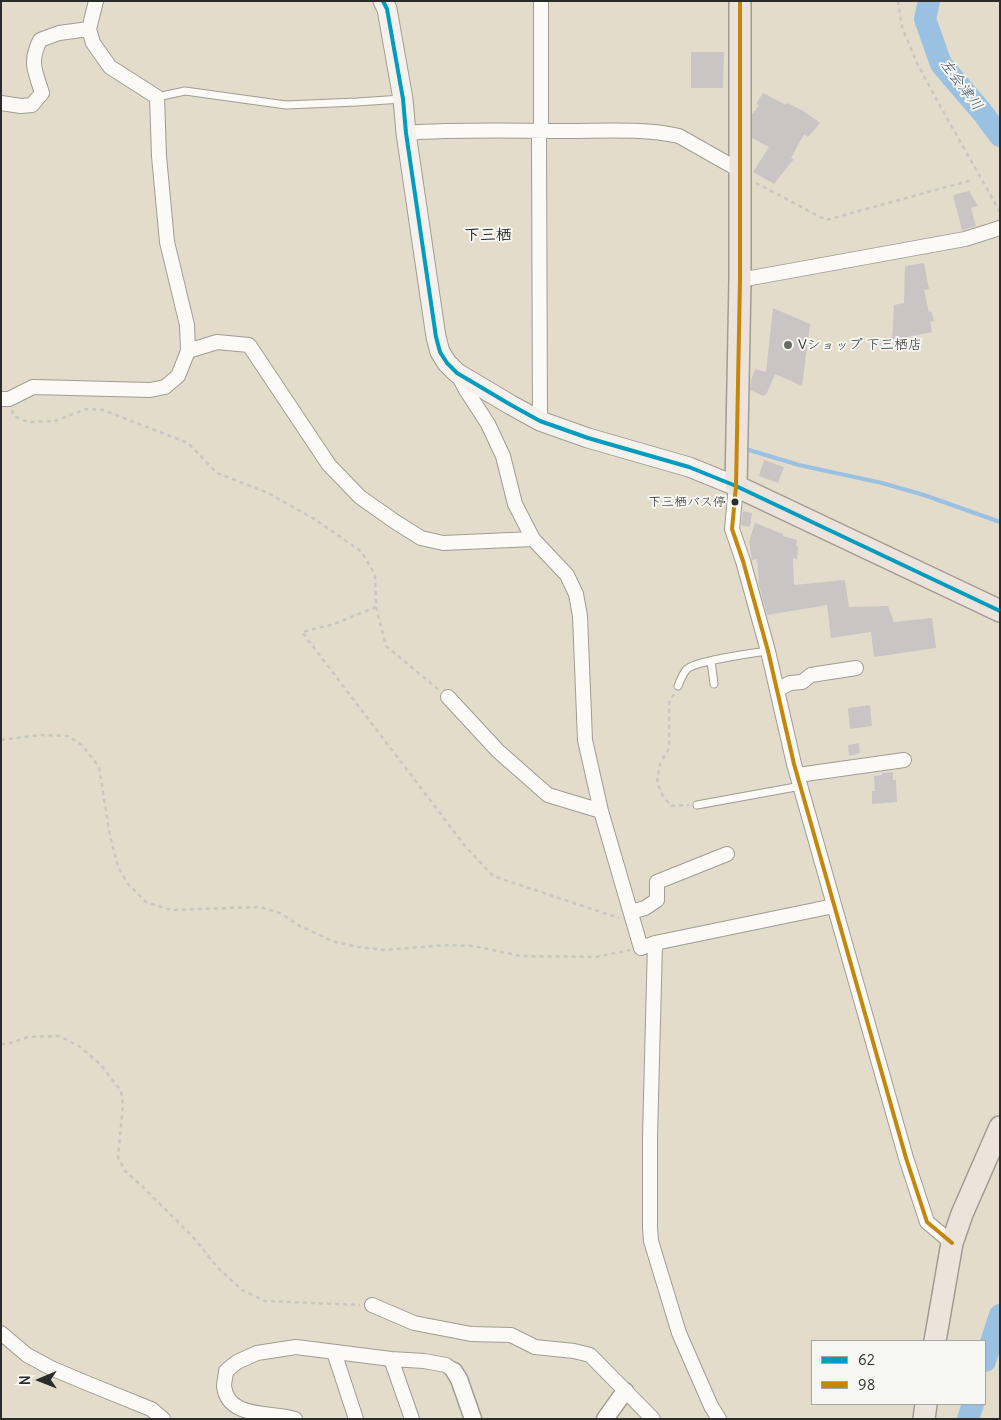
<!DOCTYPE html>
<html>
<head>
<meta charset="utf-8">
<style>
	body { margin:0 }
	#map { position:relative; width:1001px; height:1420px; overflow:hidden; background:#e3dccb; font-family:Delius,sans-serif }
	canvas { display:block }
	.frame { position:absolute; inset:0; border:2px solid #2b2b2b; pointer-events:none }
	.legend { position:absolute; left:811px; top:1340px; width:175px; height:65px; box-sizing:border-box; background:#f6f6f2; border:1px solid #a5a5a2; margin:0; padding:6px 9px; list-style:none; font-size:15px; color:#2b2b2b }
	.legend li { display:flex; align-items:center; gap:10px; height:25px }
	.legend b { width:25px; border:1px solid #a5a5a2 }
	.north { position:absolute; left:15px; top:1355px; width:50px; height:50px; -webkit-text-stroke:4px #f6f6f2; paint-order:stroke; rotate:269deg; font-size:14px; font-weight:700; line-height:20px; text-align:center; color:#2b2b2b }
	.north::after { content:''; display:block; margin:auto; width:18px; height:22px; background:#2b2b2b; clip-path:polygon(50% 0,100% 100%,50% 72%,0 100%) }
</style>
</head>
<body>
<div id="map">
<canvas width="1001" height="1420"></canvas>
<div class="frame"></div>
<ul class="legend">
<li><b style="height:6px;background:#049cbe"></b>62</li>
<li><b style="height:6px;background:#c4870b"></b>98</li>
</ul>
<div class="north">N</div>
</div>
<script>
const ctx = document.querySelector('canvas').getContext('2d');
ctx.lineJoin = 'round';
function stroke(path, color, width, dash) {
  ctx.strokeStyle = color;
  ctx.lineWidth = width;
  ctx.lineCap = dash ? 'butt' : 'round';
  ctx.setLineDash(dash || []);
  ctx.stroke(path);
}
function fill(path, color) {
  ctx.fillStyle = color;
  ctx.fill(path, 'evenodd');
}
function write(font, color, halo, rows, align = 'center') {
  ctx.font = font + ' Delius,"Klee One",sans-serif';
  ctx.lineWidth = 4;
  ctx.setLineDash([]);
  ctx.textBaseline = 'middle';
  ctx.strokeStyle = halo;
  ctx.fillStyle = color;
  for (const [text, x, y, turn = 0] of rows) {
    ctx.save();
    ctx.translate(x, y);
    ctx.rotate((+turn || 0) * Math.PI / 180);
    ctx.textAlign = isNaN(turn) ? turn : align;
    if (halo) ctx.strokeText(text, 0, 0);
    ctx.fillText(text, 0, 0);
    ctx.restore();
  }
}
stroke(new Path2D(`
	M749 450 799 465 882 483 924 495 1000 522`), '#9ac1e1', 4);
stroke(new Path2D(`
	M929 1 925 19 941 64 982 112 1000 136
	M985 1361 1000 1315
	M968 1419 973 1404`), '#9ac1e1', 22);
fill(new Path2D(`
	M691 52H724L723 88H691Z
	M763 93 786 105 787 103 802 110 820 123 808 137 804 134 791 158 794 159 774 184 753 172 769 147 752 138V115L759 105 756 104Z
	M969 191 978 206 971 208 976 226 962 230 953 195Z
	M924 263 929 289 924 290 929 312 931 311 934 321 930 322 932 332 892 340 894 305 904 303 905 266Z
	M773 308 810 324 802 386 775 374 766 395 765 394 764 396 750 390 751 380 755 369 766 372Z
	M764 460 784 467 778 483 759 476Z
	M743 511 752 513 750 527 741 525Z
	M755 523 783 534V536L797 540 796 546 798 547 797 559 793 558 794 585 845 580 849 607 888 606 894 622 932 618 936 648 874 657 871 632 831 638 827 605 767 615 758 581H759L757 559 752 560 749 542Z
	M870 705 872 726 850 729 848 708Z
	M859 743 860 753 849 756 848 745Z
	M893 772V780H896L897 802 872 804V791H875L874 776 882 775V773Z`), '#cac4c4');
const service = new Path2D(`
	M157 97 185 91 286 105 357 102 402 99
	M711 661 714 684
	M678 686C680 681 683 673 687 669 696 661 753 653 768 651
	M697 805 801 786`);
const minor = new Path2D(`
	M1 103 21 106 32 105 42 93C35 70 29 63 40 40L59 33 89 29
	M406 133C460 129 514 131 568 131 604 131 643 128 679 136L739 170
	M740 280 965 239 1000 228
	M188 351 217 342 249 345 329 465 360 497 394 521 421 538 443 543 533 539
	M457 373 466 390 488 424 503 456 515 504 533 539 567 575 576 594 580 616 585 740 601 811 641 948 655 943 834 906
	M1 399H9L33 387 150 390 165 387 178 376 188 351 187 325 167 242 159 156 157 97 110 67 93 43 89 29 96 1
	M540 421 539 136 541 131V1
	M736 486 732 529 743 561 768 651 794 764 906 1158 927 1222 952 1243
	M777 690 790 683 802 682 811 675 856 668
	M448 697 498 751 548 795 601 811
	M798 775 904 760
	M631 912 645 908 657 900V882L727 854
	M655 943 650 1137V1228L651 1241 679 1333 711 1406 719 1419
	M372 1305 414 1323 471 1334 511 1335 535 1347 574 1351 590 1355 653 1419
	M1 1333 27 1355 51 1368 89 1384 151 1409 163 1419
	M334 1352 356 1419
	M391 1359 412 1419
	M295 1419C272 1411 228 1420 224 1386 224 1381 226 1376 226 1371L237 1362 257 1353 296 1347 391 1359 424 1361 446 1365 454 1371`);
const tertiary = new Path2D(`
	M454 1371 459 1379 473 1419
	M605 1419 625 1391`);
const secondary = new Path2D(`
	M383 1 387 9 403 99 406 133 436 337 440 352 447 363 457 373 511 405 540 421 588 438 689 467 736 486`);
const primary = new Path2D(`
	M740 1V280L736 486 1000 611
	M935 1341 952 1243 962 1214 1000 1127
	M924 1419 926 1404`);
stroke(service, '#a09c93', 9);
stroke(minor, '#a09c93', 16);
stroke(tertiary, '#a09c93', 19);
stroke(secondary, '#a09c93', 21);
stroke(primary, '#a09c93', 24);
stroke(new Path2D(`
	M898 1 902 27 917 63 939 104 1000 212
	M756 183 826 220 972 180
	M12 410 14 416 28 422 55 421 86 409 103 410 188 443 217 473 268 493 316 520 362 552 375 575 376 607 386 646 439 690
	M376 607 334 624 302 632 465 846 493 876 619 918
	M674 694 669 703V748L660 764 657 783 663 796 671 806 689 805
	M1 740 41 735 68 736 82 745 99 767 110 836 118 867 128 884 146 902 171 910 259 907 280 913 300 926 332 941 358 947 383 950 447 945 473 946 521 956 596 957 630 950
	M1 1044H7L28 1037 59 1036 79 1046 100 1064 121 1091 123 1105 118 1157 125 1171 145 1189 193 1237 217 1267 242 1290 265 1301 360 1305`), '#c8c6c2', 2.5, [4, 4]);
stroke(service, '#fbfaf7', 7);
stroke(minor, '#fbfaf7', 14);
stroke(tertiary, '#fbfaf7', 16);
stroke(secondary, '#f5f1ec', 19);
stroke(primary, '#ece4db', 21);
stroke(new Path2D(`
	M383 1 387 9 403 99 406 133 436 337 440 352 447 363 457 373 511 405 540 421 588 438 689 467 736 486 1000 611`), '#049cbe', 4);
stroke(new Path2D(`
	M740 1V280L736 486 732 529 743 561 768 651 794 764 906 1158 927 1222 952 1243`), '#c4870b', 4);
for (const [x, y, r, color] of [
	[788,345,5,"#6b6963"],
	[735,502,4.5,"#2b2b2b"]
]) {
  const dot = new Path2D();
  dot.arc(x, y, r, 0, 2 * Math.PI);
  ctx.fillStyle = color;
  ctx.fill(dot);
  stroke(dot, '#f6f6f2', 2);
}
write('13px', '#2b2b2b', '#f6f6f2', [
	["下三栖バス停",726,502]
], 'right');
write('14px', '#2b2b2b', '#f6f6f2', [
	["Vショップ 下三栖店",798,345]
], 'left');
write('italic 15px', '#435465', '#f6f6f2', [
	["左会津川",961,85,53]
]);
write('bold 16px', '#2b2b2b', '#f6f6f2', [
	["下三栖",488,235]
]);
</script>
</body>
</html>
